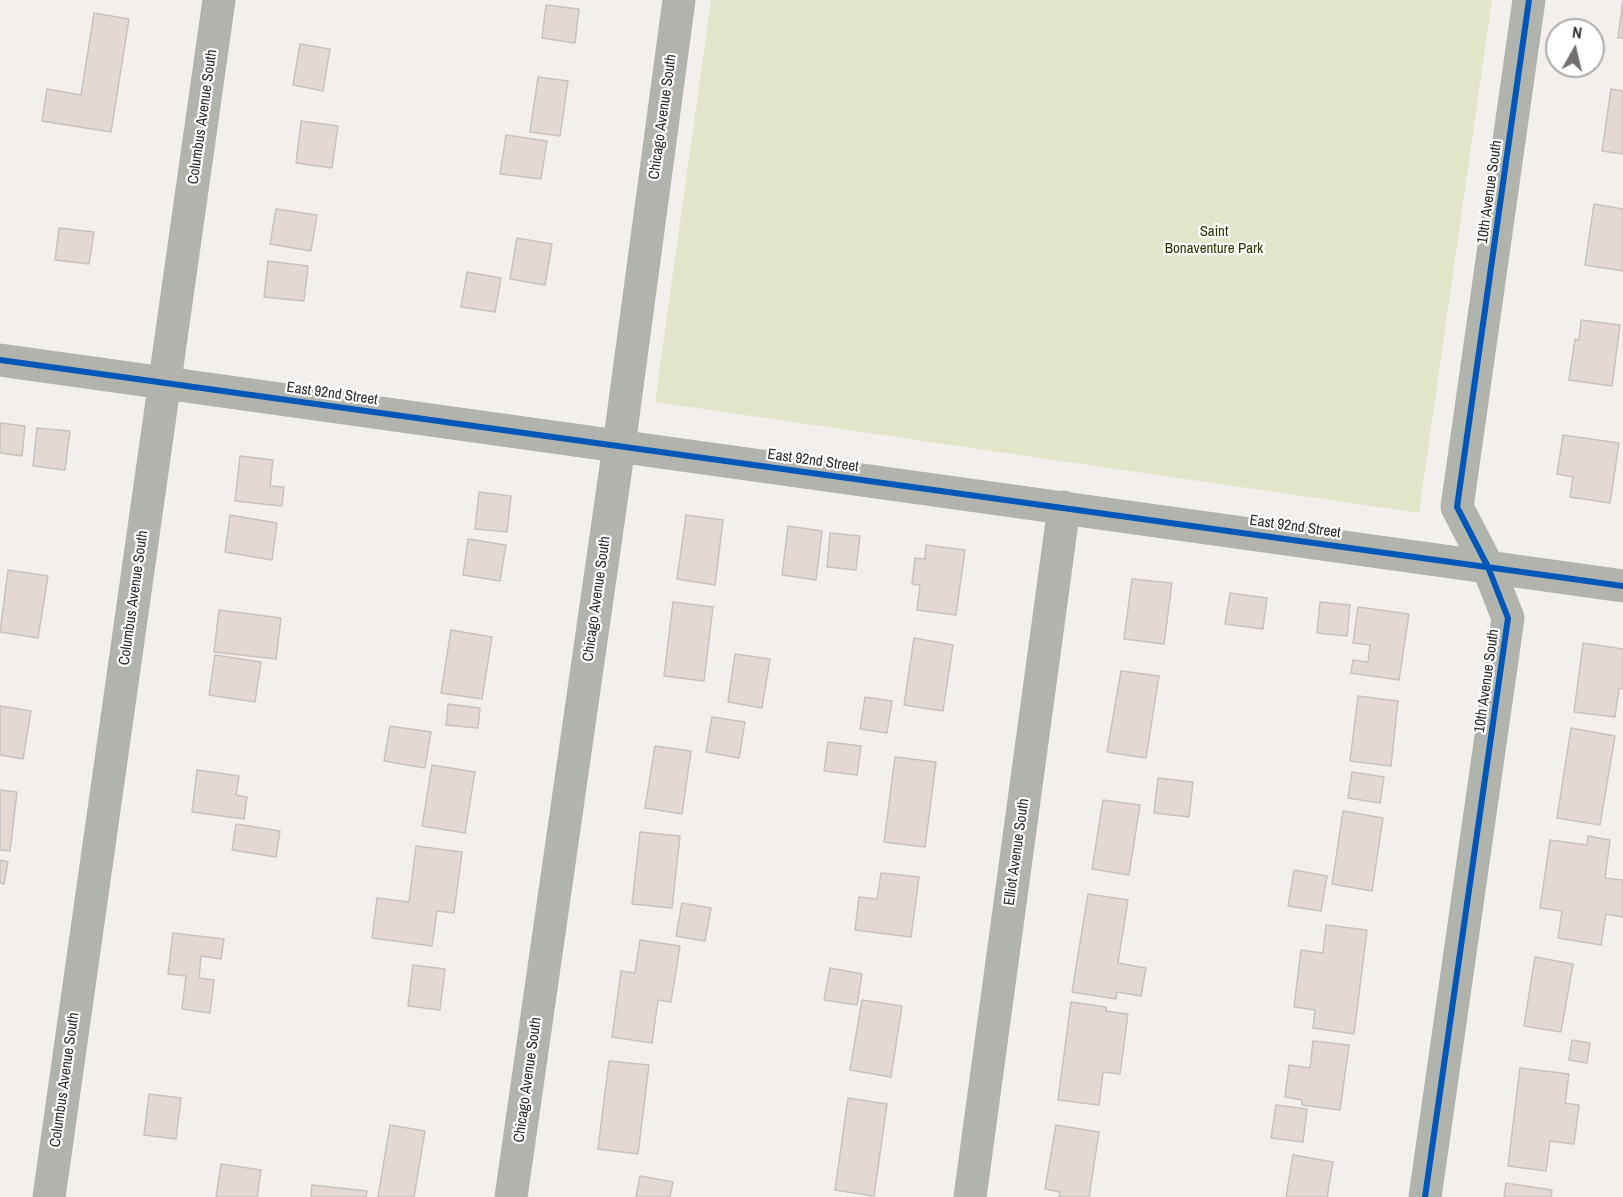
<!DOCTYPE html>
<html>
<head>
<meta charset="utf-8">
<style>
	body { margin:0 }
	#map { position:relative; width:1623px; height:1197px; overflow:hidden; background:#f3efed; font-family:"Archivo Narrow",sans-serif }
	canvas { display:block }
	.north { position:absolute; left:1545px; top:18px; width:60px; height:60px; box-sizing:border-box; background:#fff; border:2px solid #abaaa9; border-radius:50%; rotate:8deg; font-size:16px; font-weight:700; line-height:24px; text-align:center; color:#2c2a29 }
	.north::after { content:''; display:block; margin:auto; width:21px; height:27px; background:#726f6e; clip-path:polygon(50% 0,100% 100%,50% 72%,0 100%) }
</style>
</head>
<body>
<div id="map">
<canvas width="1623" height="1197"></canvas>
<div class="north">N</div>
</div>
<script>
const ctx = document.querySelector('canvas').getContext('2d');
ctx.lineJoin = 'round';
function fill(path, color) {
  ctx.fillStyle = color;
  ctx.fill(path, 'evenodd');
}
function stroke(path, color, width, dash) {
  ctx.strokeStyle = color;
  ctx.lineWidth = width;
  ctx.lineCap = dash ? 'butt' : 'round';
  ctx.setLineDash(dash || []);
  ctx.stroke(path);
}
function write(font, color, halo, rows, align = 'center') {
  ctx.font = font + ' "Archivo Narrow",sans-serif';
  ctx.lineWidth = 4.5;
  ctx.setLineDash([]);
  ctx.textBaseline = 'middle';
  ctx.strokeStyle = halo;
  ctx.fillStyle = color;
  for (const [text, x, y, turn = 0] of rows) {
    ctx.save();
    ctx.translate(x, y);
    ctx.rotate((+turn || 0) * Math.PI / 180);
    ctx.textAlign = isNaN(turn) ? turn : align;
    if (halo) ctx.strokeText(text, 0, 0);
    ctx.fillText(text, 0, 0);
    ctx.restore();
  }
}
fill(new Path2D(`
	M711 0H1492L1419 513 655 402Z`), '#e3e5cb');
const building = new Path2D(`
	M1623 0V38H1618Z
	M546 5 579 9 575 43 542 38Z
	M94 13 129 19 111 132 42 121 47 89 81 95Z
	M300 44 330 49 323 91 293 85Z
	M538 77 568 81 560 136 530 132Z
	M1611 89 1623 91V154L1602 151Z
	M301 121 338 126 332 168 296 163Z
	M506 135 547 141 541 179 500 174Z
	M1594 204 1623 209V271L1585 265Z
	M276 209 317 215 311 251 270 244Z
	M59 228 94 232 89 264 55 260Z
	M517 238 552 244 545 285 510 279Z
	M268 261 308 266 304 301 264 297Z
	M467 272 501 278 495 312 461 307Z
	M1581 320 1620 325 1612 386 1569 380 1575 339 1579 340Z
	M0 423 25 426 22 456 0 453Z
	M37 428 70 431 65 470 33 466Z
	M1563 435 1619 443 1610 503 1570 497 1573 477 1557 474Z
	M240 456 273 460 270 486 284 487 282 506 235 501Z
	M479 492 511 496 507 532 475 529Z
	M230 515 277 523 272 560 225 552Z
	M686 515 723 520 715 585 677 579Z
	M788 526 822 531 816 580 782 575Z
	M830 533 860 536 856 570 827 567Z
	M468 539 506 545 500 581 463 575Z
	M926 545 965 550 956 615 917 610 920 585 912 584 915 558 925 559Z
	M8 570 48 576 38 638 0 632Z
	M1132 579 1172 583 1164 644 1124 639Z
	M1230 593 1267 598 1263 629 1225 624Z
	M673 602 713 607 704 681 664 676Z
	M1320 602 1350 605 1347 636 1317 633Z
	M1358 607 1409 614 1399 680 1351 673 1353 660 1368 662 1370 645 1353 643Z
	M219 610 281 618 276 659 214 652Z
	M451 630 492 637 482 699 441 693Z
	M914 638 953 645 943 711 904 705Z
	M1583 643 1623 649V689L1619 688 1615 717 1574 712Z
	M735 654 770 659 762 708 728 702Z
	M215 655 261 662 255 702 209 695Z
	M1121 671 1159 676 1146 758 1107 752Z
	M1358 696 1398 701 1391 766 1350 761Z
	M865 697 892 701 887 733 860 729Z
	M448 704 480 708 478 728 446 725Z
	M0 706 31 711 23 759 0 755Z
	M712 717 745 722 739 758 706 752Z
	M390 726 431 732 425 768 384 761Z
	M1571 728 1615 736 1600 825 1557 818Z
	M828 742 861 746 857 775 824 771Z
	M655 746 691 751 682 814 645 808Z
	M895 757 936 762 925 847 884 842Z
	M432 765 475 772 465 833 422 826Z
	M197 770 239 776 236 795 247 797 244 819 192 812Z
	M1352 772 1384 777 1380 803 1348 798Z
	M1158 778 1193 782 1189 817 1154 813Z
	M0 790 17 792 10 851 0 850Z
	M1103 800 1140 805 1129 875 1092 869Z
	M1343 811 1383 818 1372 891 1332 884Z
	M236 824 280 831 276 857 232 850Z
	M640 832 680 836 672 908 632 904Z
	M1588 836 1610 840 1605 878 1623 880V917L1606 914 1601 945 1558 938 1562 911 1540 908 1550 840 1587 845Z
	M416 846 462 852 454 913 437 911 432 946 372 938 377 898 409 902Z
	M0 860 8 862 4 884 0 883Z
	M1294 870 1327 876 1321 911 1288 906Z
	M881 873 919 877 911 937 855 930 859 897 877 899Z
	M1088 894 1128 900 1118 963 1146 968 1141 996 1117 992 1116 999 1072 992Z
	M682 903 711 908 705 941 676 936Z
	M1326 925 1367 930 1354 1034 1313 1028 1315 1010 1294 1007 1301 950 1323 953Z
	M173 933 224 939 221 959 201 956 199 978 214 980 210 1013 182 1009 186 976 168 974Z
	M640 940 680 946 671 1002 658 1000 652 1043 612 1037 621 971 635 973Z
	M1535 957 1573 964 1561 1032 1524 1026Z
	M413 965 445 969 440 1010 408 1006Z
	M830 968 862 974 857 1005 824 1000Z
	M862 1000 902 1006 891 1077 850 1070Z
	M1071 1002 1106 1007V1011L1128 1014 1120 1074 1103 1072 1099 1105 1058 1100Z
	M1572 1040 1590 1043 1587 1063 1569 1060Z
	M1313 1041 1349 1045 1340 1110 1302 1105V1100L1285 1097 1289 1065 1310 1068Z
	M609 1061 649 1065 638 1154 598 1149Z
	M1520 1068 1569 1074 1565 1103 1579 1105 1574 1144 1550 1141 1546 1171 1508 1166Z
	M149 1094 181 1098 176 1139 144 1135Z
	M848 1098 887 1104 874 1196 835 1190Z
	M1276 1105 1307 1109 1303 1142 1271 1138Z
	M390 1125 425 1131 414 1197H378Z
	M1056 1125 1099 1132 1089 1197H1059L1060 1192 1045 1189Z
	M1293 1155 1333 1162 1327 1197H1286Z
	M221 1164 261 1170 257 1197H216Z
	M640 1176 673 1182 670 1197H636Z
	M1506 1183 1552 1190 1551 1197H1504Z
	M312 1185 367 1191 366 1197H311Z`);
fill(building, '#e4d8d3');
stroke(building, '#c5c2c1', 1.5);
stroke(new Path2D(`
	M0 360 1623 586
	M49 1197 219 0
	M511 1197 619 446 679 0
	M970 1197 1064 507
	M1425 1197 1508 618 1488 567 1457 507 1529 0`), '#b0b4ad', 33);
stroke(new Path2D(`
	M0 360 1623 586
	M1425 1197 1508 618 1488 567 1457 507 1529 0`), '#0057b8', 6);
write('15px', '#2c2a29', '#fff', [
	["Columbus Avenue South",203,117,-82],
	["Chicago Avenue South",663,117,-82],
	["10th Avenue South",1490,192,-82],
	["East 92nd Street",332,394,8],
	["East 92nd Street",813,461,8],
	["East 92nd Street",1295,527,8],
	["Columbus Avenue South",134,598,-82],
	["Chicago Avenue South",597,599,-82],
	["10th Avenue South",1487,681,-82],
	["Elliot Avenue South",1017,852,-82],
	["Columbus Avenue South",65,1080,-82],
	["Chicago Avenue South",528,1080,-82]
]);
write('15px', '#2d3200', '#fff', [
	["Saint",1214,232],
	["Bonaventure Park",1214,249]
]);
</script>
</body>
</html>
